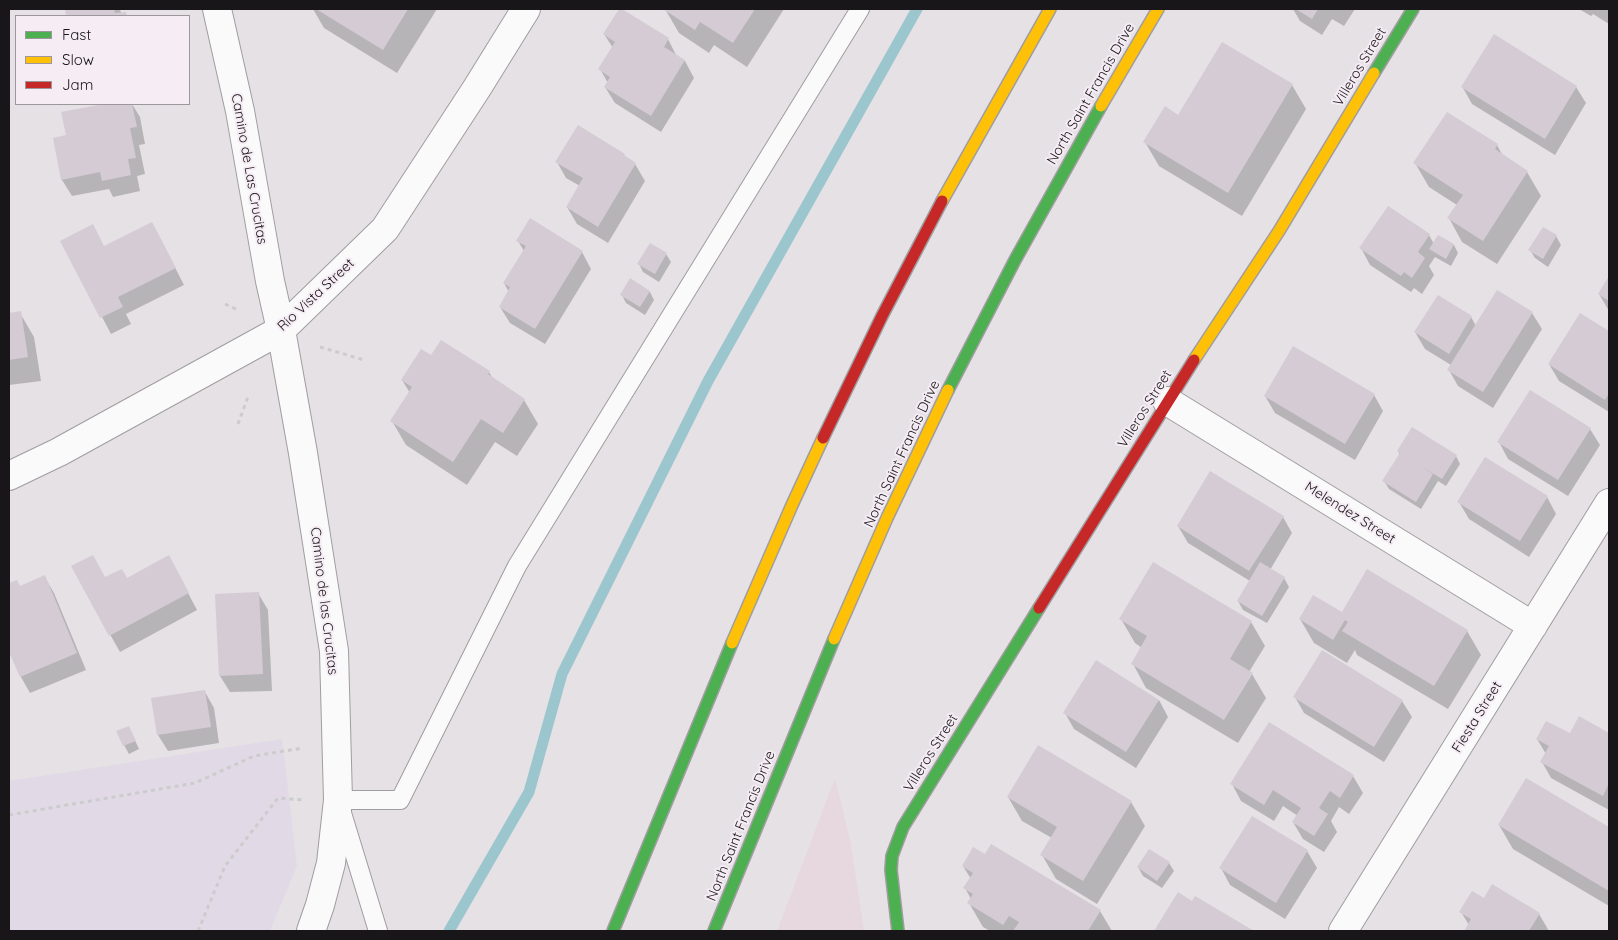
<!DOCTYPE html>
<html>
<head>
<meta charset="utf-8">
<style>
	body { margin:0 }
	#map { position:relative; width:1618px; height:940px; overflow:hidden; background:#e5e1e5; font-family:Quicksand,sans-serif }
	canvas { display:block }
	.frame { position:absolute; inset:0; border:10px solid #191619; pointer-events:none }
	.legend { position:absolute; left:15px; top:15px; width:175px; height:90px; box-sizing:border-box; background:#f5ecf4; border:1px solid #9d969c; margin:0; padding:6px 9px; list-style:none; font-size:15px; color:#191619 }
	.legend li { display:flex; align-items:center; gap:10px; height:25px }
	.legend b { width:25px; border:1px solid #9d969c }
</style>
</head>
<body>
<div id="map">
<canvas width="1618" height="940"></canvas>
<div class="frame"></div>
<ul class="legend">
<li><b style="height:6px;background:#4caf50"></b>Fast</li>
<li><b style="height:6px;background:#ffc107"></b>Slow</li>
<li><b style="height:6px;background:#c62828"></b>Jam</li>
</ul>
</div>
<script>
const ctx = document.querySelector('canvas').getContext('2d');
ctx.lineJoin = 'round';
function fill(path, color) {
  ctx.fillStyle = color;
  ctx.fill(path, 'evenodd');
}
function stroke(path, color, width, dash) {
  ctx.strokeStyle = color;
  ctx.lineWidth = width;
  ctx.lineCap = dash ? 'butt' : 'round';
  ctx.setLineDash(dash || []);
  ctx.stroke(path);
}
function write(font, color, halo, rows, align = 'center') {
  ctx.font = font + ' Quicksand,sans-serif';
  ctx.lineWidth = 4;
  ctx.setLineDash([]);
  ctx.textBaseline = 'middle';
  ctx.strokeStyle = halo;
  ctx.fillStyle = color;
  for (const [text, x, y, turn = 0] of rows) {
    ctx.save();
    ctx.translate(x, y);
    ctx.rotate((+turn || 0) * Math.PI / 180);
    ctx.textAlign = isNaN(turn) ? turn : align;
    if (halo) ctx.strokeText(text, 0, 0);
    ctx.fillText(text, 0, 0);
    ctx.restore();
  }
}
fill(new Path2D(`
	M835 778 851 844 864 931H777Z`), '#e7d8e0');
fill(new Path2D(`
	M282 739 297 866 270 931H9V781Z`), '#e2d9e6');
fill(new Path2D(`
	M66 9H120L121 13H125L127 16H67Z
	M313 9H437L397 73 324 28Z
	M665 9H784L747 67 714 45 709 53 679 33Z
	M1293 9H1355L1344 26 1332 19 1322 35 1300 21Z
	M1579 9H1609V24L1593 14 1591 16Z
	M604 34 668 39 677 57 685 61 694 78 661 132 615 103 605 87 608 83 600 69 613 48Z
	M1292 85 1306 109 1242 216 1159 166 1145 142 1178 116Z
	M1576 87 1586 103 1555 155 1472 104 1463 88Z
	M110 104H132L140 117 145 144 139 145 145 174 137 176 140 191 113 197 109 189 72 196 62 180 54 139 68 136 63 113Z
	M578 127 624 155 626 159 635 164 645 181 608 243 577 224 567 207 580 186 566 178 557 162Z
	M1497 145 1503 156 1527 172 1541 196 1497 264 1462 242 1449 218 1457 205 1429 187 1415 163Z
	M1544 228 1556 236 1561 245 1548 267 1535 258 1530 250Z
	M1429 235 1434 244 1454 245 1458 253 1451 266 1435 257 1429 266 1434 275 1422 294 1414 288 1411 292 1370 265 1361 248Z
	M161 240 184 285 126 314 131 324 111 334 62 241 105 247Z
	M518 241 582 252 591 269 545 344 510 323 500 307 509 292 504 283 524 251Z
	M666 254 671 262 659 282 643 272 639 264Z
	M1609 279V311L1599 294Z
	M650 292 654 300 645 315 626 303 622 295Z
	M20 313 34 337 41 381 9 385V315Z
	M1532 313 1542 329 1493 408 1458 386 1449 370 1451 365 1425 349 1415 332 1471 317 1476 326Z
	M1580 314 1609 332V412L1559 381 1549 364Z
	M431 356 489 372 493 379 524 400 538 424 517 456 495 442 467 485 406 445 392 421 410 393 402 380Z
	M1374 395 1383 411 1355 460 1275 413 1265 396Z
	M1590 429 1600 445 1568 496 1508 459 1499 442Z
	M1398 451 1456 456 1460 464 1446 486 1438 481 1421 509 1389 489 1384 481 1400 455Z
	M1547 497 1556 514 1529 557 1469 519 1459 502Z
	M1283 517 1292 533 1270 570 1284 578 1289 587 1267 623 1243 610 1238 601 1250 581 1188 543 1178 526Z
	M72 567 105 579 126 580 178 574 197 610 120 652Z
	M44 576 54 593 86 670 30 693 21 677 10 652H9V585L17 581 20 587Z
	M258 593 268 610 272 691 230 692 220 676Z
	M1342 614 1467 631 1481 655 1448 709 1357 655 1355 650 1347 663 1314 643 1300 619Z
	M1121 619 1251 622 1265 646 1249 672 1252 674 1266 698 1238 743 1146 688 1133 664 1142 648 1135 643Z
	M205 692 214 708 219 743 168 751 158 735Z
	M1295 697 1402 701 1412 717 1384 762 1304 713Z
	M1159 700 1168 717 1136 768 1074 729 1065 713Z
	M1580 718 1609 734V810L1551 778 1542 762 1546 754 1537 739 1570 735Z
	M133 736 139 749 129 754 124 745Z
	M1353 776 1363 793 1349 814 1339 807 1331 821 1337 832 1324 852 1303 839 1293 822 1298 816 1283 806 1274 821 1241 801 1232 784Z
	M1526 780 1609 829V906L1513 849 1499 825Z
	M1008 797 1131 802 1145 826 1097 904 1056 879 1042 855 1052 838 1022 821Z
	M1307 851 1317 868 1285 919 1230 885 1221 868Z
	M1169 863 1174 871 1162 888 1143 876 1138 867Z
	M963 866 1100 911 1112 931H990L983 927 969 903 971 899 965 888 971 879Z
	M1178 894 1192 902 1196 897 1251 931H1155Z
	M1484 900 1539 914 1549 931H1466L1469 925 1461 912Z`), '#0003');
stroke(new Path2D(`
	M449 931 529 792 562 674 708 381 917 9`), '#9cc6cd', 11);
fill(new Path2D(`
	M65 9H114L115 13 126 12 127 16H66Z
	M316 9H408L383 50Z
	M619 9H622L669 38 664 47 685 60 651 116 604 87 610 77 598 69 615 42 603 34Z
	M663 9H755L733 43 700 22 695 30Z
	M1296 9H1318L1312 19Z
	M1494 34 1577 86 1545 139 1461 87Z
	M1222 42 1293 84 1228 193 1143 142 1165 106 1178 115Z
	M104 104H132L137 127 130 128 136 158 128 159 131 175 102 181 100 172 61 180 53 138 66 135 61 112Z
	M1447 112 1498 144 1495 149 1528 171 1483 241 1447 218 1463 195 1413 163Z
	M578 125 625 154 624 155 636 163 598 227 566 207 583 178 555 162Z
	M1388 206 1430 234 1418 252 1425 258 1412 278 1404 272 1401 276 1359 248Z
	M530 218 583 251 535 329 499 307 510 287 503 283 526 246 516 241Z
	M152 222 176 268 118 297 123 307 100 318 60 241 93 224 104 246Z
	M1543 227 1557 235 1543 259 1528 250Z
	M1438 235 1454 244 1446 259 1429 249Z
	M650 243 667 253 655 274 637 264Z
	M1609 276V301L1598 294Z
	M630 278 650 291 640 307 620 295Z
	M1497 290 1533 312 1483 392 1447 370Z
	M1438 295 1472 316 1449 354 1414 332Z
	M21 311 28 357 9 360V313Z
	M1580 313 1609 331V393L1605 400 1548 364Z
	M441 340 490 371 488 374 525 399 503 433 481 419 453 462 390 421 412 387 401 380 421 349 431 355Z
	M1293 346 1375 394 1345 444 1264 396Z
	M1530 390 1591 428 1558 480 1497 442Z
	M1412 427 1457 455 1442 479 1421 466 1433 474 1416 502 1382 481 1400 453 1397 451Z
	M1485 457 1548 496 1520 541 1457 502Z
	M1210 471 1284 516 1249 571 1177 526Z
	M93 555 105 577 122 569 127 578 169 555 189 593 109 636 71 566Z
	M1153 562 1252 621 1230 659 1253 673 1224 720 1131 664 1147 636 1119 619Z
	M1260 562 1285 577 1262 616 1237 601Z
	M1367 569 1468 630 1434 686 1342 631 1348 622 1345 620 1333 640 1299 619 1313 595 1342 612Z
	M45 575 77 653 20 677 9 652V583L17 580 20 586Z
	M259 592 263 674 219 676 215 594Z
	M1322 650 1403 700 1374 747 1293 697Z
	M1096 660 1159 700 1126 752 1063 713Z
	M205 690 211 727 157 735 151 698Z
	M1579 716 1609 733V783L1603 796 1540 762 1549 746 1536 739 1546 721 1570 733Z
	M1269 722 1354 775 1340 798 1330 791 1319 808 1328 814 1314 836 1292 822 1301 808 1273 790 1264 805 1230 784Z
	M129 726 136 741 123 746 116 731Z
	M1038 745 1132 801 1083 881 1040 855 1057 827 1007 797Z
	M1526 778 1609 827V891L1498 825Z
	M1252 816 1308 850 1276 903 1219 868Z
	M991 844 1101 910 1088 931H1013L1019 922 1009 916 1003 925 967 903 973 894 963 888 973 873 962 866 973 847 985 854Z
	M1149 849 1170 862 1157 881 1137 867Z
	M1492 884 1540 913 1529 931H1464L1471 919 1459 912 1472 891 1484 898Z
	M1178 892 1192 901 1195 896 1254 931H1154Z`), '#d4cbd4');
const lane = new Path2D(`
	M378 931 338 800H400L517 566 860 9`);
const street = new Path2D(`
	M217 9 240 111 270 281 281 330 303 453 334 651 338 800 331 863 320 905 311 931
	M1167 401 1533 626
	M9 476 59 452 281 330 385 229 477 88 526 9
	M1343 931 1609 503`);
const fast = new Path2D(`
	M1374 73 1413 9
	M948 390 1015 260 1101 106
	M613 931 732 643
	M714 931 834 639
	M898 931 891 870 892 856 903 827 1039 608`);
const slow = new Path2D(`
	M1101 106 1158 9
	M942 201 1050 9
	M1194 360 1279 231 1374 73
	M834 639 887 518 948 390
	M732 643 792 505 823 438`);
const jam = new Path2D(`
	M823 438 882 316 942 201
	M1039 608 1194 360`);
stroke(lane, '#a09da0', 20);
stroke(street, '#a09da0', 30);
stroke(fast, '#a09da0', 14);
stroke(slow, '#a09da0', 14);
stroke(jam, '#a09da0', 14);
stroke(new Path2D(`
	M225 304 238 310
	M320 347 364 360
	M238 424 249 394
	M9 815 195 783 254 756 303 748
	M198 931 225 866 278 798 303 800`), '#ccc', 3, [4, 4]);
stroke(lane, '#fbfafb', 18);
stroke(street, '#fbfafb', 28);
stroke(fast, '#4caf50', 11);
stroke(slow, '#ffc107', 11);
stroke(jam, '#c62828', 11);
write('14px', '#191619', '#f5ecf4', [
	["Villeros Street",1360,67,-59],
	["North Saint Francis Drive",1091,94,-60],
	["Camino de Las Crucitas",249,169,80],
	["Rio Vista Street",316,295,-43],
	["Villeros Street",1145,409,-58],
	["North Saint Francis Drive",902,454,-65],
	["Melendez Street",1350,513,32],
	["Camino de las Crucitas",324,601,83],
	["Fiesta Street",1477,717,-58],
	["Villeros Street",931,753,-58],
	["North Saint Francis Drive",741,826,-68]
]);
</script>
</body>
</html>
